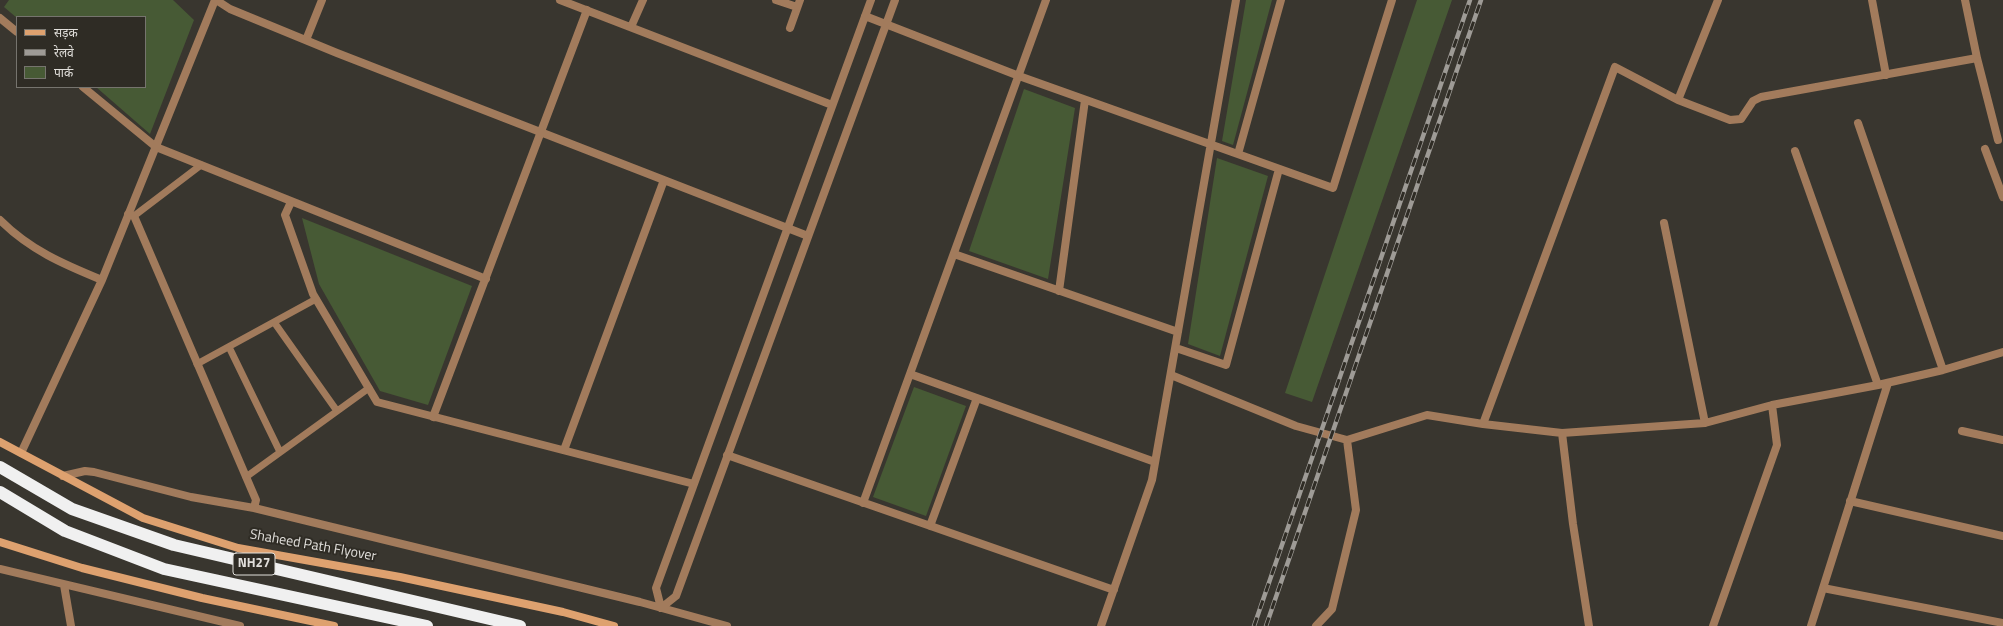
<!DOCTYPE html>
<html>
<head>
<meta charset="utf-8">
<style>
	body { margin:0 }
	#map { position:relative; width:2003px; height:626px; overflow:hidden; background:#39362f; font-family:"Titillium Web","Noto Sans Devanagari",sans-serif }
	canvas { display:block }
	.legend { position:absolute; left:16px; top:16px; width:130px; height:72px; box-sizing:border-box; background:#2f2c25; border:1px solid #76746e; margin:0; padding:5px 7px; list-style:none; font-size:12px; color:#e1dfdb }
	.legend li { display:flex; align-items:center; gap:8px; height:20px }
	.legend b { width:20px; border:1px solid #76746e }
</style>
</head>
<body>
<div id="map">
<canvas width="2003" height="626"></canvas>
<ul class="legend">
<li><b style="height:5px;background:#dea16f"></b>सड़क</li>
<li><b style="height:5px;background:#9e9b96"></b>रेलवे</li>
<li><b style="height:11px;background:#475a35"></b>पार्क</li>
</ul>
</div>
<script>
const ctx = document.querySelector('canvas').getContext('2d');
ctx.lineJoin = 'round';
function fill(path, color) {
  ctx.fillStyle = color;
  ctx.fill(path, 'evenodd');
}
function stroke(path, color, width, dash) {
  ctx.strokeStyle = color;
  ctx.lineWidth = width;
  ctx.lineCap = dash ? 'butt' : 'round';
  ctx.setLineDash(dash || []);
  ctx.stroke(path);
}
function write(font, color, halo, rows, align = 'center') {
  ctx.font = font + ' "Titillium Web",sans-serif';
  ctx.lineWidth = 4;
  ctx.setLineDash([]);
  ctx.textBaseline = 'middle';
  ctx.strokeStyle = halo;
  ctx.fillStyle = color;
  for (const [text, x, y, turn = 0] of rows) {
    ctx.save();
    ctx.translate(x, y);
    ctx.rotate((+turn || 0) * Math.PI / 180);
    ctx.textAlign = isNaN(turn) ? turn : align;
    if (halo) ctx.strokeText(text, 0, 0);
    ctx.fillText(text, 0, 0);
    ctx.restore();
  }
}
fill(new Path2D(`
	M9 0H173L194 20 150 134 96 87H145V17L17 18 4 7Z
	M1246 0H1272L1233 145 1222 141Z
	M1417 0H1452L1312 402 1285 393Z
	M1024 89 1075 108 1048 279 969 251Z
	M1217 158 1268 176 1220 356 1188 344Z
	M302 218 472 286 428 405 380 391 319 284Z
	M914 387 966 406 926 516 873 497Z`), '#475a35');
stroke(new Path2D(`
	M134 216 201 165
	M274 322 337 411
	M229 347 280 452
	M197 364 316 299
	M246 477 369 388`), '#a27b5c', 7);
stroke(new Path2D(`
	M216 0 230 9 337 53 808 236
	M560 0 832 105
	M776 0 797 7
	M871 0 656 588 661 608 676 596 895 0
	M1872 0 1886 75
	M865 16 1019 76 1333 188 1392 0
	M0 18 17 32
	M631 27 643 0
	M790 28 800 0
	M306 40 322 0
	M1977 58 1998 140
	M83 87 156 147 486 279
	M1678 100 1718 0
	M1858 123 1943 370
	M1985 149 2003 197
	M1795 151 1878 385
	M1238 154 1281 0
	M291 202 285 215 313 294 377 402 694 484
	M128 214 134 216 256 500 254 508
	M0 220C30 250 63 264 102 280
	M1664 223 1705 423
	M954 254 1178 332
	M1059 291 1085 100
	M1176 348 1226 365 1279 169
	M910 374 1155 462
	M1171 375 1296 426 1347 440 1427 415 1483 424 1562 433 1705 423 1772 405 1878 385 1943 370 2003 352
	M433 417 587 10
	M1483 424 1615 67 1678 100 1730 120 1741 119 1753 101 1761 97 1977 58 1965 0
	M1962 431 2003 440
	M1562 433 1573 524 1589 626
	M564 450 664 180
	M21 453 102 280 215 0
	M727 455 1114 590
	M63 476 85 471 94 472 191 497 254 508 640 602 727 626
	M1850 501 2003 536
	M863 503 1046 0
	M930 526 977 398
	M0 569 240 626
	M64 585 71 626
	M1823 588 2003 623
	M1101 626 1152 480 1236 0
	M1316 626 1332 609 1356 510 1347 440
	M1713 626 1777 445 1772 405
	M1811 626 1888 383`), '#a27b5c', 8);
stroke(new Path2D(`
	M0 442 143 518 238 548 400 577 563 612 614 626
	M0 542 82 568 202 598 334 626`), '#dea16f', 8);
stroke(new Path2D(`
	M0 467 72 509 174 545 520 626
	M0 492 65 531 164 569 427 626`), '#f0f0f0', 12);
const rail = new Path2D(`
	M1254 626 1470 0
	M1266 626 1481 0`);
stroke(rail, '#9e9b96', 4.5);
stroke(rail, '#2f2c25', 3, [9]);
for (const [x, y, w] of [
	[254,564,42]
]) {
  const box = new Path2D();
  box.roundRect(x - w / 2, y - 11, w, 22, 3);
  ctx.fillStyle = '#2f2c25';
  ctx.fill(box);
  stroke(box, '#e1dfdb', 1);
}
write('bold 13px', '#e1dfdb', null, [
	["NH27",254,564]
]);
write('14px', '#e1dfdb', '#2f2c25', [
	["Shaheed Path Flyover",313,546,10]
]);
</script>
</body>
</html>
